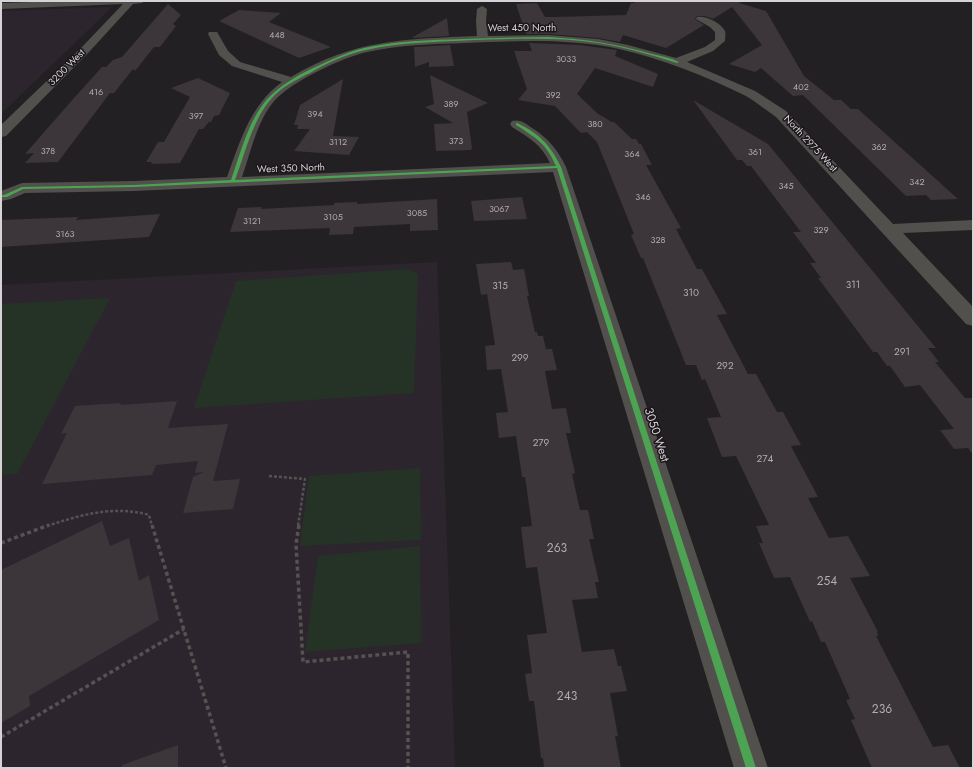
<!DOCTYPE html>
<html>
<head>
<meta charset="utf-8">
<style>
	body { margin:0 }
	#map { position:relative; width:974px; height:769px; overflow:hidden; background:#232023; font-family:Jost,sans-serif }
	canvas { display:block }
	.frame { position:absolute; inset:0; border:2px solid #d6d3d6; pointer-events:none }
</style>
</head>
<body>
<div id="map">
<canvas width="974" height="769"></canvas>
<div class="frame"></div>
</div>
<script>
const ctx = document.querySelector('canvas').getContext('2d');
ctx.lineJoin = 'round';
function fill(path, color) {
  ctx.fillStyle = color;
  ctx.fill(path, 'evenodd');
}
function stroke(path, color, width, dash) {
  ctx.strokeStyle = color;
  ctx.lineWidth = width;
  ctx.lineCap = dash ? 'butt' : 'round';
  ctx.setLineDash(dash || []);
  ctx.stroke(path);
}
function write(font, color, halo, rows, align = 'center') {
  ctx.font = font + ' Jost,sans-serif';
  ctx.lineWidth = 3;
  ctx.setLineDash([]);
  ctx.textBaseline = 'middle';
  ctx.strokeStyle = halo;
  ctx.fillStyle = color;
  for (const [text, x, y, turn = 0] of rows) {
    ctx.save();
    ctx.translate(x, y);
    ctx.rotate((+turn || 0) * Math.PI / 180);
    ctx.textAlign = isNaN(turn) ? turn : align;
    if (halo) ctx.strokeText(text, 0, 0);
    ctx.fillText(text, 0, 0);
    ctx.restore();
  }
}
fill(new Path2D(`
	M112 7 1 114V11Z
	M437 262 455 768H1V285Z`), '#2d252d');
fill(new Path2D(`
	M407 269 418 274 414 393 194 408 236 281Z
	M110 298 17 474 1 475V304Z
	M420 468 421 540 300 546 309 476Z
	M420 546 421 643 305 652 318 556Z`), '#253327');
fill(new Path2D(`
	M635 1H742L739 3 766 11 804 76 834 100H841L851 109H858L958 199 931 200 926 195 906 196 803 95 793 96 761 68 755 72 729 64 762 45 732 7 713 19 705 16H697L695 19 704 25 666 48 623 35 620 42 598 38 548 34H526L516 4 537 3 545 17H555L626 15 631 3H634Z
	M168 4 181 15 173 24 176 26 160 47H154L135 71 133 69 114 93H110L58 162 25 163 34 153 25 154 74 98 102 67H106L113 60 122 57Z
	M239 10 281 13 269 22 331 47 299 58 219 21Z
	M447 18 449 36 413 38V37Z
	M529 43 580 45 617 50 615 56 658 74 653 87 595 68 577 94 598 114 604 117 611 122H614L632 139H636L639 144H641L652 165H646L681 228 676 229 697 269H702L727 314 717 315 748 374H756L777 412H783L801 445 791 446 818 497 808 498 829 538 848 536 870 576 850 578 878 632H877L878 636H876L933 747 948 745 960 768H872L851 720 855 719 846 700 850 699 825 642H821L812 621 810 622 790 577 774 578 759 543H763L756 526 769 525 736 456 722 457 707 418 721 417 705 379 702 380 696 365H686L643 258H641L631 235 634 234 597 142 587 132 581 133 575 127 555 106 518 100 527 89 514 51H532Z
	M450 45 454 66 429 67V62L415 67 414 47Z
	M430 75 488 103 467 112 472 148 471 150 436 151 434 124 453 123 425 107 434 104Z
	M198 78 230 93 219 115 214 116 211 122H209L203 129H199L180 163 151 164 152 162H146L158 142H164L190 97 171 88Z
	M343 79 333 136 359 137 349 155 294 151 310 129H297L298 125H294L300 105Z
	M693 100 768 144 936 348H928L939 362H935L965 398H973V455L968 448 954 449 940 430 954 429 920 385 905 387 890 366H887L877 352H873L818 278H821L810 263H816L793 232H801L751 166H747L742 160H737Z
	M522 197 527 219 474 221 471 201Z
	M437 199 438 230 410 231V224L354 227 353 234 329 235 330 228 230 232 238 208 262 207 261 209 334 205V203L357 202V204Z
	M160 214 149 237 1 247V220L78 217 76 220Z
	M511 262 513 270 524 269 529 296H527L535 332H537L538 336H543L546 349H552L557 370 545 371 552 409 566 408 571 433H566L575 473 572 474 580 510H588L594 539H589L599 582H595L598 598 572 600 582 652 614 649 618 666H621L627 691 610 693 618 736H615L621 768H544L543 758H541L534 701H529L525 674 532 673 527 635 547 633 537 567 526 568 521 527 532 526 525 477H522L516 436 499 438 496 413 508 412 501 369 487 370 485 346 495 345 487 294 481 295 476 264Z
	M177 401 168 428 228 424 213 481 240 479 233 509 183 513 193 477 204 472 195 473 198 461 156 465 152 475 42 484 67 433 61 434 75 406 121 403 120 405Z
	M102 521 110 546 129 538 139 581 149 575 159 620 29 696 30 706 1 723V570Z
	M178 745V768H122V765Z`), '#3c3539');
stroke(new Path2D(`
	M269 476 305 479 298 526
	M47 526C80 515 114 505 149 515L152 526`), '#555251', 2.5, [3, 2]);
stroke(new Path2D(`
	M152 525 226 768
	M299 525 296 544 303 662 408 652V768
	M1 543 49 525
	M1 737 184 629`), '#555251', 3.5, [4, 3]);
fill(new Path2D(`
	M482 6 487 9 486 21 488 36 548 35 598 39 628 45 676 58 705 47 715 40V32L710 27 696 19 697 17C706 15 721 23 725 31 726 34 725 38 725 41L713 51 687 62 755 91 786 111 893 224 973 220V230L903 233 973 307V326L966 324 776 117C766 110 756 102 746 96 706 76 662 59 619 49 568 38 516 41 465 43 432 44 399 45 367 52 341 58 293 81 275 100 257 120 251 152 242 177L550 163C542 145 528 137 512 127L510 124 512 121C520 119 525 123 532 128 548 138 558 150 566 167L768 768H734L553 172 134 191 25 193 11 199 1 201V191L22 183 134 181 227 177C240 142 250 105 282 82L232 66 219 55 208 34 209 32H217L228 51 240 62 291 77C355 39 405 39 477 36L476 21 477 9Z`), '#52504c');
fill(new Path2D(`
	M61 1H144L142 3 133 4 89 52 6 136 1 137V125L81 48 123 4 1 9V3Z`), '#52504c');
fill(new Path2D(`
	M548 37C584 39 618 44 652 54 661 56 671 58 679 62L677 63C651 55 625 47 598 43 557 37 515 39 474 40 438 42 401 42 366 50 346 54 327 63 310 73 297 79 282 87 272 98 253 118 245 154 235 180L556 166C546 143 536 138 516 125V123H517C539 133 551 146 561 167L756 768H746L557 168 134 187 23 189 7 197H1V195H4L22 187 134 185 231 180C240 155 247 125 264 103 275 89 290 80 305 72 324 63 344 53 364 48 396 41 430 40 463 39 492 38 520 37 548 37Z`), '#4ca352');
write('9px', '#b0acaf', null, [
	["448",277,36],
	["3033",566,60],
	["402",801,88],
	["416",96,93],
	["392",553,96],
	["389",451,105],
	["394",315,115],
	["397",196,117],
	["380",595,125],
	["373",456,142],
	["3112",338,143],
	["362",879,148],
	["378",48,152],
	["361",755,153],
	["364",632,155],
	["342",917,183],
	["345",786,187],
	["346",643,198],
	["3067",499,210],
	["3085",417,214],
	["3105",333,218],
	["3121",252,222],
	["329",821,231],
	["3163",65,235],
	["328",658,241]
]);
write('10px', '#d6d3d6', '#1b161a', [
	["West 450 North",522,29],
	["3200 West",67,68,-45],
	["North 2975 West",810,144,47],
	["West 350 North",291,169,-2]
]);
write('10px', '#b0acaf', null, [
	["311",853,286],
	["315",500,287],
	["310",691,294],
	["291",902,353],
	["299",520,359],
	["292",725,367],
	["279",541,444],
	["274",765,460]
]);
write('12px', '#d6d3d6', '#1b161a', [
	["3050 West",656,435,72]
]);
write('12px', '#b0acaf', null, [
	["263",557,549],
	["254",827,582],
	["243",567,697],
	["236",882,710]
]);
</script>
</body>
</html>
